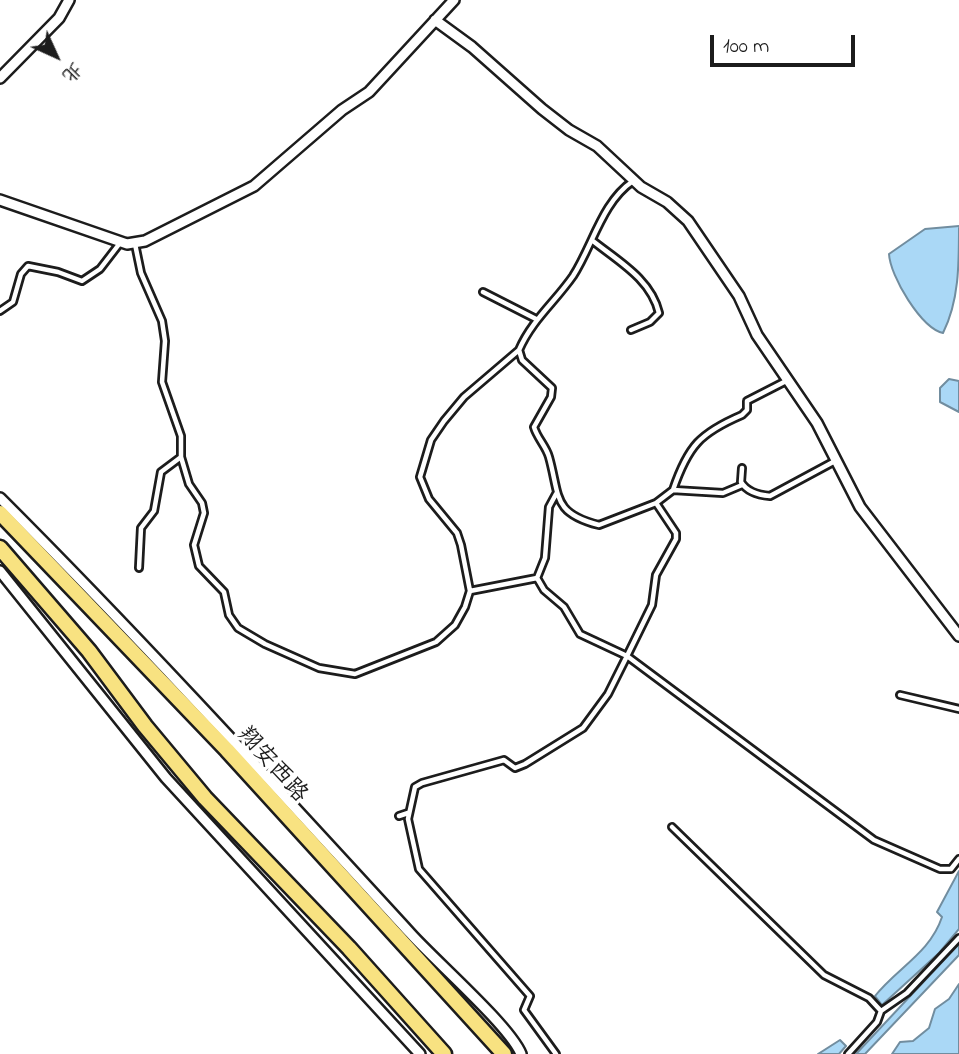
<!DOCTYPE html>
<html>
<head>
<meta charset="utf-8">
<style>
	body { margin:0 }
	#map { position:relative; width:959px; height:1054px; overflow:hidden; background:#fff; font-family:"Indie Flower","LXGW WenKai TC",sans-serif }
	canvas { display:block }
	.north { position:absolute; left:21px; top:21px; width:70px; height:70px; -webkit-text-stroke:5px #fff; paint-order:stroke; rotate:135deg; font-size:19px; font-weight:700; line-height:28px; text-align:center; color:#1c1c1c }
	.north::after { content:''; display:block; margin:auto; width:24px; height:32px; background:#1c1c1c; clip-path:polygon(50% 0,100% 100%,50% 72%,0 100%) }
	.scale { position:absolute; left:710px; top:35px; width:145px; height:32px; box-sizing:border-box; border:4px solid #1c1c1c; border-top:0; padding-left:9px; font-size:21px; line-height:24px; white-space:nowrap; color:#1c1c1c; -webkit-text-stroke:5px #fff; paint-order:stroke }
</style>
</head>
<body>
<div id="map">
<canvas width="959" height="1054"></canvas>
<div class="north">北</div>
<div class="scale">100 m</div>
</div>
<script>
const ctx = document.querySelector('canvas').getContext('2d');
ctx.lineJoin = 'round';
function fill(path, color) {
  ctx.fillStyle = color;
  ctx.fill(path, 'evenodd');
}
function stroke(path, color, width, dash) {
  ctx.strokeStyle = color;
  ctx.lineWidth = width;
  ctx.lineCap = dash ? 'butt' : 'round';
  ctx.setLineDash(dash || []);
  ctx.stroke(path);
}
function write(font, color, halo, rows, align = 'center') {
  ctx.font = font + ' "Indie Flower","LXGW WenKai TC",sans-serif';
  ctx.lineWidth = 7;
  ctx.setLineDash([]);
  ctx.textBaseline = 'middle';
  ctx.strokeStyle = halo;
  ctx.fillStyle = color;
  for (const [text, x, y, turn = 0] of rows) {
    ctx.save();
    ctx.translate(x, y);
    ctx.rotate((+turn || 0) * Math.PI / 180);
    ctx.textAlign = isNaN(turn) ? turn : align;
    if (halo) ctx.strokeText(text, 0, 0);
    ctx.fillText(text, 0, 0);
    ctx.restore();
  }
}
const water = new Path2D(`
	M959 226C959 265 959 301 943 333 921 328 890 276 889 254L925 229Z
	M949 379 959 381V412L940 402V388Z
	M959 871V929L939 953 882 1005 875 996C897 968 930 953 942 917L937 912Z
	M959 944V955L865 1054H856Z
	M959 984V1054H892L900 1042 913 1041 929 1028 935 1009 949 999Z
	M840 1040 846 1046 839 1054H818Z`);
fill(water, '#aad8f6');
stroke(water, '#718d9f', 2);
const lane = new Path2D(`
	M633 181C602 202 593 245 573 276 555 302 532 320 519 350L522 360 552 388 551 397 534 427C537 438 546 446 549 457 560 496 552 513 599 525L656 503 673 490 723 493 742 485
	M593 241C618 261 651 279 659 313L650 322 631 330
	M135 244 141 273 162 321 165 341 162 382 181 436V457L161 472 154 511 141 528 139 568
	M483 292 536 319
	M0 311 13 302 21 274 28 266 58 272 82 281 100 269 120 243
	M181 457 189 484 202 503 204 513 194 545 199 566 224 592 229 615 238 628 265 644 319 668 355 674 436 642 455 625 465 607 470 591 461 545 457 533 429 499 420 477 431 440 444 421 464 397 519 350
	M742 468 741 482C747 492 758 495 770 496L835 461
	M673 490C688 446 700 433 742 415L747 410V401L788 380
	M556 494 549 507 545 558 537 578 544 590 564 607 580 634 627 656 874 840 940 869H951L959 859
	M470 591 537 578
	M900 695 959 709
	M399 816 408 813
	M672 827 824 975 869 998 881 1011 907 993 959 938
	M556 1054 524 1010 530 996 419 869 408 819 415 787 422 783 504 760 515 768 525 764 583 728 608 694 627 656 652 605 656 575 676 539V533L656 503
	M848 1054 877 1022 881 1011`);
const street = new Path2D(`
	M435 20 472 47 542 109 569 130 597 146 641 187 667 202 688 221 739 296 757 335 817 423 860 507 959 636
	M0 78 59 18 69 0
	M0 200 127 244 145 241 254 186 342 110 369 92 454 0
	M0 498C141 639 275 786 410 933 434 960 510 1026 521 1054
	M0 571 166 778 420 1054`);
const primary = new Path2D(`
	M0 513 227 750 504 1054
	M0 548 89 651 145 726 205 798 349 948 444 1054`);
stroke(lane, '#1c1c1c', 10);
stroke(street, '#1c1c1c', 14);
stroke(primary, '#1c1c1c', 19);
stroke(lane, '#fff', 4.5);
stroke(street, '#fff', 9);
stroke(primary, '#f8e281', 14);
write('23px', '#1c1c1c', '#fff', [
	["翔安西路",271,766,48]
]);
</script>
</body>
</html>
